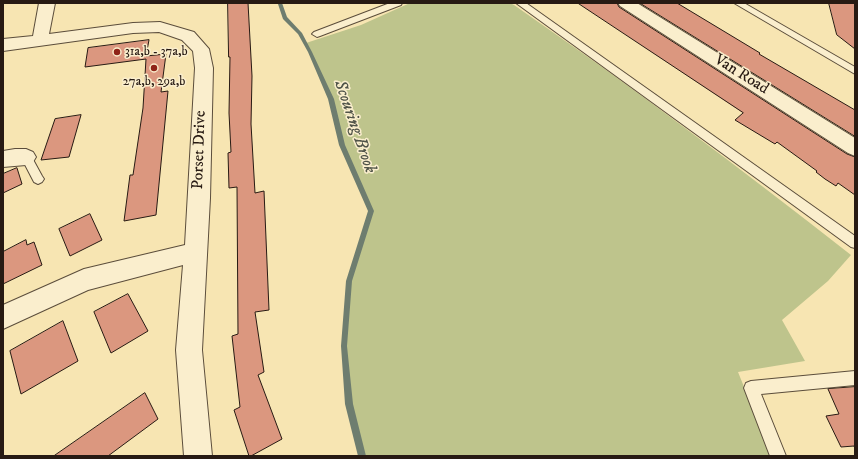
<!DOCTYPE html>
<html>
<head>
<meta charset="utf-8">
<style>
	body { margin:0 }
	#map { position:relative; width:858px; height:459px; overflow:hidden; background:#f7e5b2; font-family:"IM FELL DW Pica",serif }
	canvas { display:block }
	.frame { position:absolute; inset:0; border:4px solid #271a13; pointer-events:none }
</style>
</head>
<body>
<div id="map">
<canvas width="858" height="459"></canvas>
<div class="frame"></div>
</div>
<script>
const ctx = document.querySelector('canvas').getContext('2d');
ctx.lineJoin = 'round';
function fill(path, color) {
  ctx.fillStyle = color;
  ctx.fill(path, 'evenodd');
}
function stroke(path, color, width, dash) {
  ctx.strokeStyle = color;
  ctx.lineWidth = width;
  ctx.lineCap = dash ? 'butt' : 'round';
  ctx.setLineDash(dash || []);
  ctx.stroke(path);
}
function write(font, color, halo, rows, align = 'center') {
  ctx.font = font + ' "IM FELL DW Pica",serif';
  ctx.lineWidth = 3;
  ctx.setLineDash([]);
  ctx.textBaseline = 'middle';
  ctx.strokeStyle = halo;
  ctx.fillStyle = color;
  for (const [text, x, y, turn = 0] of rows) {
    ctx.save();
    ctx.translate(x, y);
    ctx.rotate((+turn || 0) * Math.PI / 180);
    ctx.textAlign = isNaN(turn) ? turn : align;
    if (halo) ctx.strokeText(text, 0, 0);
    ctx.fillText(text, 0, 0);
    ctx.restore();
  }
}
fill(new Path2D(`
	M410 3H510L514 5C630 85 740 168 851 255L828 281 782 320 805 361 738 372 772 456H362L349 404 344 346 349 281 371 211 342 145 331 99 306 43 361 25Z`), '#bec48c');
fill(new Path2D(`
	M278 3H282L287 17 302 33 312 52 334 99 345 145 374 211 352 281 347 346 353 404 366 456H358L345 404 341 346 346 281 368 211 339 145 328 99 308 52 298 34 283 19 278 4Z`), '#6e7d6f');
const building = new Path2D(`
	M228 3H248L252 76 251 124 255 193 264 191 269 310 255 312 264 372 258 375 282 439 251 456H249L234 410 240 407 232 336 238 334 237 187 229 188 228 153 231 152 229 113 230 57H229Z
	M578 3H617L619 7 847 154 855 157V195L838 183 836 186 825 179 816 172 817 171 777 142 775 144 735 120 743 113Z
	M640 3H677L760 53 759 54 855 110V136Z
	M829 3H855V49L837 35Z
	M149 40 146 56 166 54 161 92 168 91 156 215 124 221 130 175H133L143 108 146 59 85 67 88 48Z
	M81 115 69 157 41 160 55 119Z
	M17 168 22 184 3 193V174Z
	M90 214 102 240 70 256 59 229Z
	M26 240 27 245 34 242 42 265 3 284V252Z
	M128 294 148 331 111 353 94 312Z
	M63 321 78 361 21 394 10 351Z
	M855 387V449L854 446 841 447 826 416 839 414 828 389Z
	M145 393 158 419 108 456H54Z`);
fill(building, '#db977f');
stroke(building, '#271a13', 1);
const service = new Path2D(`
	M390 3H402L401 5 320 36 317 37 312 34 314 32Z
	M516 3H526L855 236V248L851 247Z
	M734 3H744L855 67V74Z
	M26 153 30 154 42 176 44 179 42 182 38 184 34 182 21 157 22 154Z
	M855 371V385L761 394 786 456H770L744 388 746 383 751 381Z`);
const minor = new Path2D(`
	M39 3H55L49 34 133 23 160 22 194 32 209 49 213 68 210 198 202 350 212 456H184L176 350 183 265 88 290 3 329V305L84 269 185 245 195 68 193 51 182 40 159 32 133 33 3 51V39L33 36Z
	M15 149H26L33 152 36 157 33 162 26 165 3 167V151Z`);
const tertiary = new Path2D(`
	M618 3H637L855 138V156L848 153 620 6Z`);
stroke(service, '#5b4d3b', 2);
stroke(minor, '#5b4d3b', 2);
stroke(tertiary, '#5b4d3b', 2);
fill(service, '#faeecd');
fill(minor, '#faeecd');
fill(tertiary, '#faeecd');
for (const [x, y, r, color] of [
	[117,52,4,"#8f2418"],
	[154,68,4,"#8f2418"]
]) {
  const dot = new Path2D();
  dot.arc(x, y, r, 0, 2 * Math.PI);
  ctx.fillStyle = color;
  ctx.fill(dot);
  stroke(dot, '#faeecd', 1.5);
}
write('13px', '#271a13', '#faeecd', [
	["31a,b - 37a,b",125,52],
	["27a,b, 29a,b",154,82,"center"]
], 'left');
write('16px', '#271a13', '#faeecd', [
	["Van Road",741,75,32],
	["Porset Drive",200,150,-88]
]);
write('italic 17px', '#505449', '#faeecd', [
	["Scouring Brook",354,127,71]
]);
</script>
</body>
</html>
